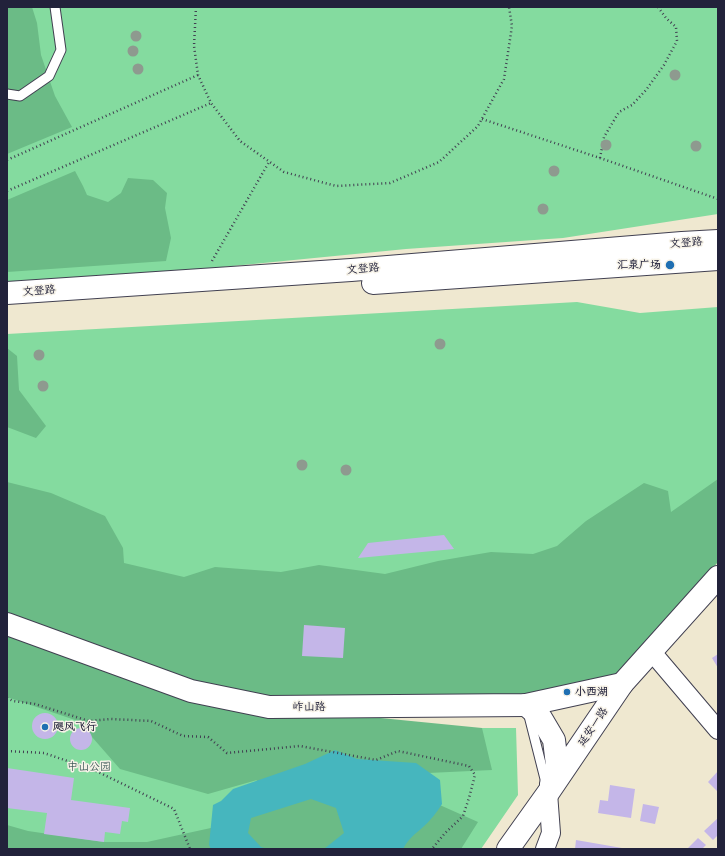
<!DOCTYPE html>
<html>
<head>
<meta charset="utf-8">
<style>
	body { margin:0 }
	#map { position:relative; width:725px; height:856px; overflow:hidden; background:#efe8d0; font-family:"Playpen Sans",sans-serif }
	canvas { display:block }
	.frame { position:absolute; inset:0; border:8px solid #22223b; pointer-events:none }
</style>
</head>
<body>
<div id="map">
<canvas width="725" height="856"></canvas>
<div class="frame"></div>
</div>
<script>
const ctx = document.querySelector('canvas').getContext('2d');
ctx.lineJoin = 'round';
function fill(path, color) {
  ctx.fillStyle = color;
  ctx.fill(path, 'evenodd');
}
function stroke(path, color, width, dash) {
  ctx.strokeStyle = color;
  ctx.lineWidth = width;
  ctx.lineCap = dash ? 'butt' : 'round';
  ctx.setLineDash(dash || []);
  ctx.stroke(path);
}
function write(font, color, halo, rows, align = 'center') {
  ctx.font = font + ' "Playpen Sans","LXGW WenKai TC",sans-serif';
  ctx.lineWidth = 3;
  ctx.setLineDash([]);
  ctx.textBaseline = 'middle';
  ctx.strokeStyle = halo;
  ctx.fillStyle = color;
  for (const [text, x, y, turn = 0] of rows) {
    ctx.save();
    ctx.translate(x, y);
    ctx.rotate((+turn || 0) * Math.PI / 180);
    ctx.textAlign = isNaN(turn) ? turn : align;
    if (halo) ctx.strokeText(text, 0, 0);
    ctx.fillText(text, 0, 0);
    ctx.restore();
  }
}
fill(new Path2D(`
	M7 7H718V214L563 238 406 249 192 270 7 282Z
	M577 302 640 313 718 307V562L7 616V334Z
	M7 638 201 728H516L518 795 481 849H7Z`), '#84db9f');
fill(new Path2D(`
	M7 7H32L37 23 41 55 55 96 72 127 7 154Z
	M75 171 83 186 87 195 108 202 121 193 128 178 153 180 167 193 165 208 171 238 166 261 7 272V200Z
	M7 348 17 356 19 390 46 426 36 438 7 427Z
	M718 479V562L642 649 613 676 522 699 268 700 186 683 7 616V482L51 493 105 516 123 548 124 563 184 577 215 567 281 572 319 565 385 574 438 561 491 552 533 554 557 546 586 521 644 483 668 491 671 512Z
	M7 624 269 707 482 728 492 770 428 773 379 778 478 822 461 849H7V825L28 831 104 842H147L229 824 257 780 208 794 120 769 78 721 7 697Z`), '#6bbb86');
fill(new Path2D(`
	M335 750 357 759 416 763 440 780 442 804C437 812 430 821 422 828 413 836 409 838 403 849H324L344 833 336 808 311 799 251 818 248 833 261 847 268 849H211L209 845 213 805 221 801 233 789 305 764Z`), '#46b6be');
fill(new Path2D(`
	M444 535 454 549 358 558 368 543Z
	M304 625 345 628 343 658 302 656Z
	M718 654V668L712 658Z
	M32 726a13 13 0 1 1 26 0a13 13 0 1 1-26 0Z
	M70 739a11 11 0 1 1 22 0a11 11 0 1 1-22 0Z
	M7 768 74 778 71 800 130 808 128 822 122 821 120 834 105 832 104 842 44 834 47 813 7 808Z
	M718 771V792L708 782Z
	M610 785 635 789 631 818 598 813 600 800 608 801Z
	M643 804 659 807 655 824 640 821Z
	M718 818V835L713 840 704 831Z
	M698 838 706 845 702 849H687Z
	M576 840 622 848V849H575Z`), '#c4b6e8');
const service = new Path2D(`
	M7 94 20 96 49 76 61 50 55 7
	M528 712 546 783`);
const minor = new Path2D(`
	M651 651 718 730
	M545 849 551 833 548 793`);
const tertiary = new Path2D(`
	M7 624 191 691 269 707 526 705 622 684`);
const secondary = new Path2D(`
	M526 705 541 718 554 740 557 765 551 784
	M508 849 548 793 622 684 718 577`);
const primary = new Path2D(`
	M373 283 718 259
	M7 293 351 270 682 243 718 241`);
stroke(service, '#414051', 11);
stroke(minor, '#414051', 20);
stroke(tertiary, '#414051', 24);
stroke(secondary, '#414051', 24);
stroke(primary, '#414051', 24);
stroke(new Path2D(`
	M196 7 194 46 198 75 211 103 240 141 284 172 336 186 390 183 439 162 478 126 504 79 512 26 509 7
	M482 119 600 158 718 199
	M600 158 604 137 619 112 632 105 646 90 664 65 677 41 676 27 666 18 658 7
	M7 160 198 75
	M7 191 211 103
	M212 261 269 162
	M7 698 13 701 35 704 89 721 111 719 151 721 183 736 208 737 227 753 300 746 376 760 398 751 469 766 475 775 469 798 463 816 445 833 432 849
	M7 751 44 753 94 770 174 809 190 849`), '#414051', 2.5, [1, 3]);
stroke(service, '#fff', 9);
stroke(minor, '#fff', 18);
stroke(tertiary, '#fff', 22);
stroke(secondary, '#fff', 22);
stroke(primary, '#fff', 22);
ctx.fillStyle = '#8e9a8f';
for (const [x, y] of [
	[136,36],
	[133,51],
	[138,69],
	[675,75],
	[606,145],
	[696,146],
	[554,171],
	[543,209],
	[440,344],
	[39,355],
	[43,386],
	[302,465],
	[346,470]
]) {
  ctx.beginPath();
  ctx.arc(x, y, 5.5, 0, 2 * Math.PI);
  ctx.fill();
}
for (const [x, y, r, color] of [
	[670,265,5,"#1f6fb2"],
	[567,692,4,"#1f6fb2"],
	[45,727,4,"#1f6fb2"]
]) {
  const dot = new Path2D();
  dot.arc(x, y, r, 0, 2 * Math.PI);
  ctx.fillStyle = color;
  ctx.fill(dot);
  stroke(dot, '#f7f3e8', 1.5);
}
write('11px', '#22223b', '#f7f3e8', [
	["文登路",686,243,-4],
	["文登路",363,269,-5],
	["文登路",39,291,-4],
	["岞山路",309,707],
	["延安一路",593,727,-56]
]);
write('bold 11px', '#22223b', '#f7f3e8', [
	["汇泉广场",661,265,"right"],
	["小西湖",575,692],
	["飓风飞行",53,727]
], 'left');
write('11px', '#3f5a59', '#f7f3e8', [
	["中山公园",89,767]
]);
</script>
</body>
</html>
